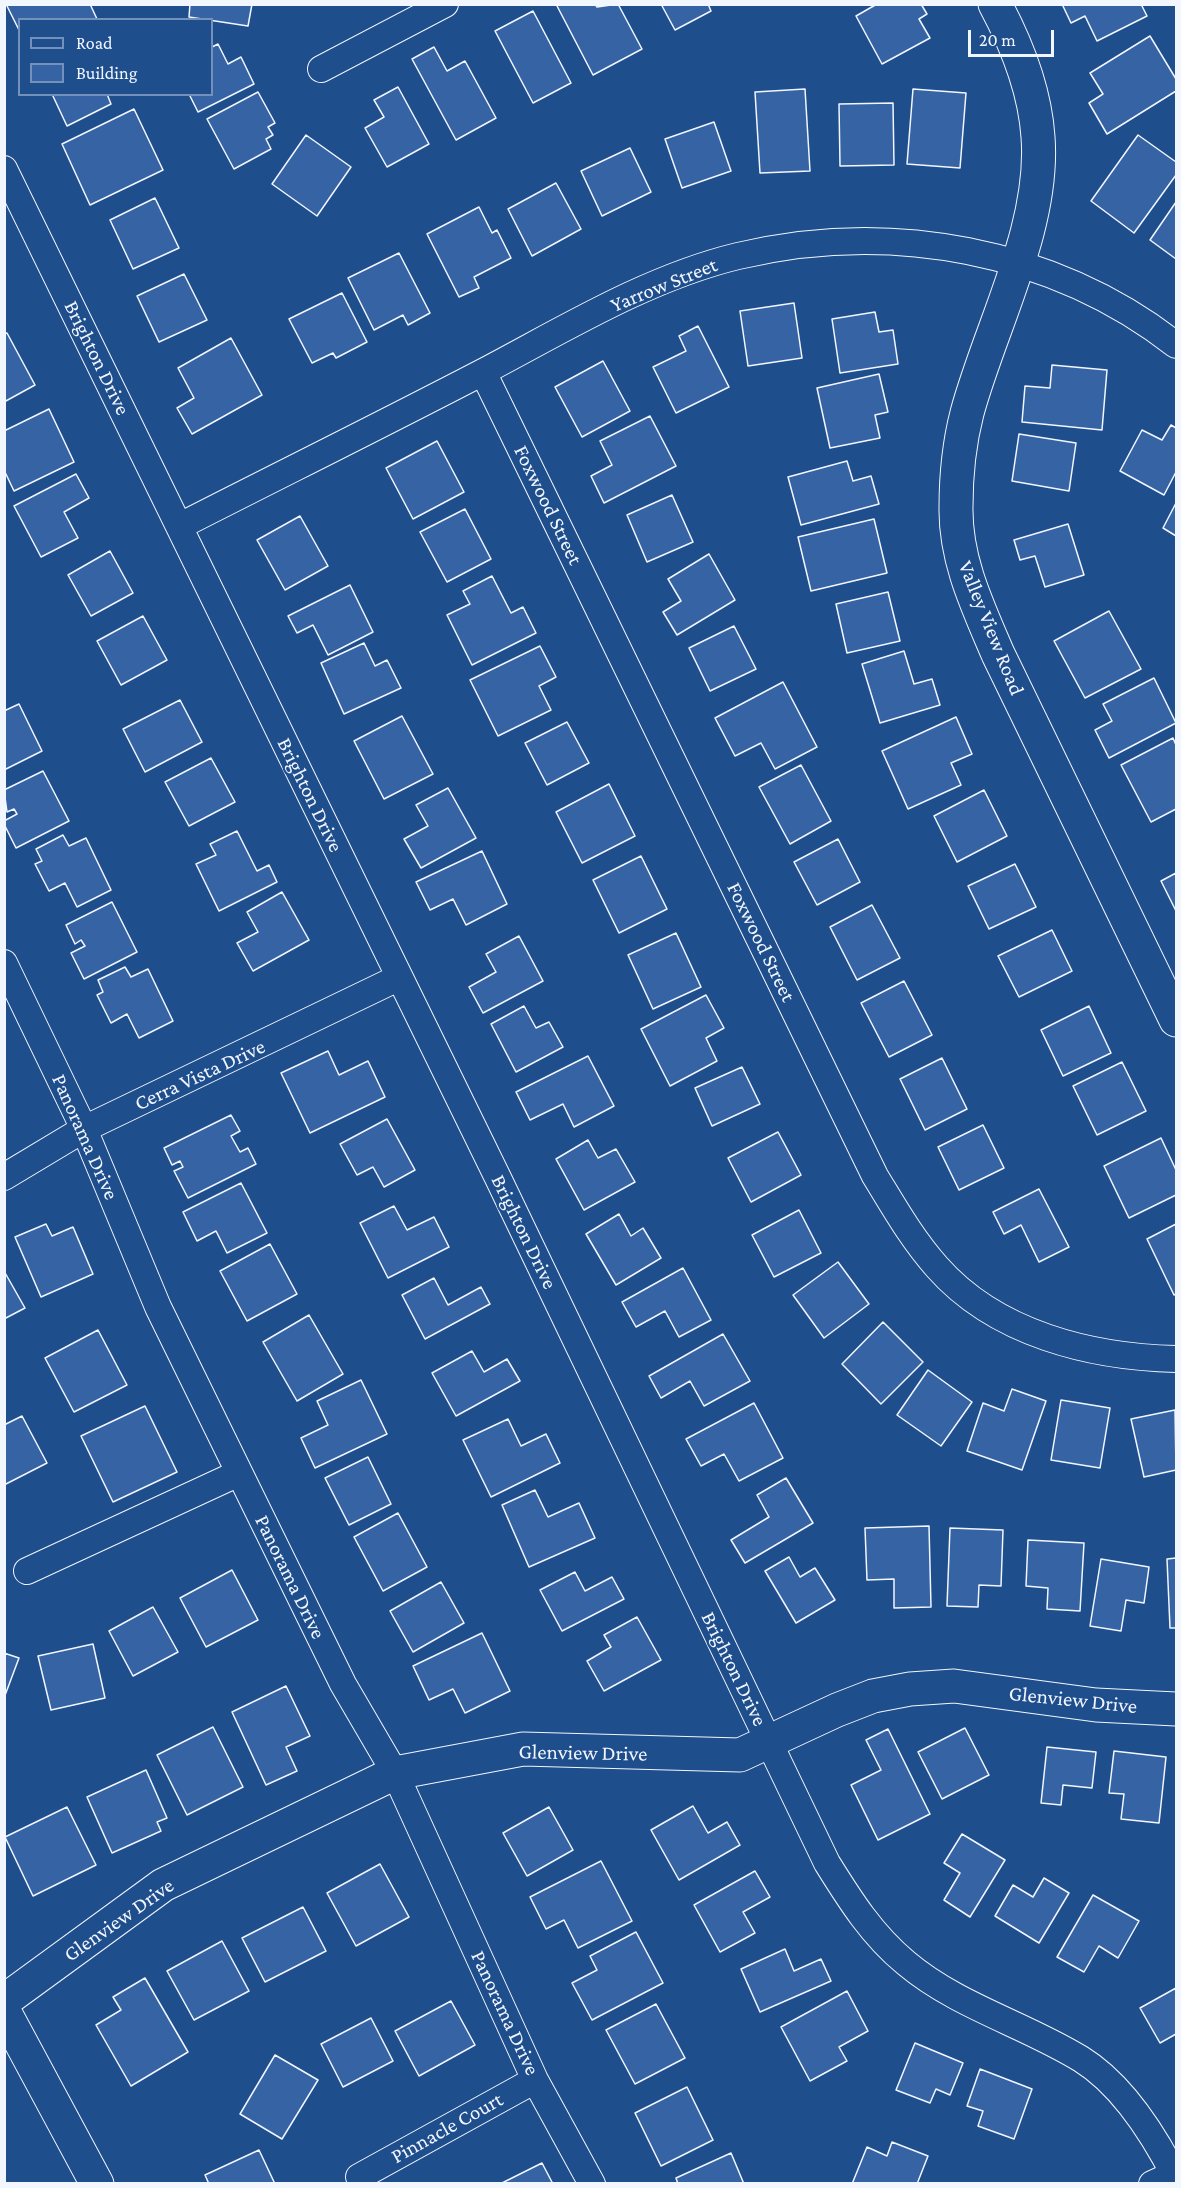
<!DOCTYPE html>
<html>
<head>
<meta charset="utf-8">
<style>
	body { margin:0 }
	#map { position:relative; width:1181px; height:2188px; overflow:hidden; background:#1f4e8c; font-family:"Crimson Pro",serif }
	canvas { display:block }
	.frame { position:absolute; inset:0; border:6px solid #f2f6ff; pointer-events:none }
	.legend { position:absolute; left:18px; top:18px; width:195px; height:78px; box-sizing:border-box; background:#1f4e8c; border:2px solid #7391ba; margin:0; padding:8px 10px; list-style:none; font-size:18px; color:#f2f6ff }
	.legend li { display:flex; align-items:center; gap:12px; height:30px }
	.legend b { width:30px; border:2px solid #7391ba }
	.scale { position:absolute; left:968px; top:30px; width:86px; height:27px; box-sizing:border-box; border:3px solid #f2f6ff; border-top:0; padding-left:8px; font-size:18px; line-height:21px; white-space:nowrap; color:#f2f6ff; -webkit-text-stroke:4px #1f4e8c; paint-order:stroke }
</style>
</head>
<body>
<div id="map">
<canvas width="1181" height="2188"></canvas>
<div class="frame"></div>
<ul class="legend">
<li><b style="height:8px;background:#1f4e8c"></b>Road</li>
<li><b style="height:16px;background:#3563a3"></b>Building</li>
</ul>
<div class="scale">20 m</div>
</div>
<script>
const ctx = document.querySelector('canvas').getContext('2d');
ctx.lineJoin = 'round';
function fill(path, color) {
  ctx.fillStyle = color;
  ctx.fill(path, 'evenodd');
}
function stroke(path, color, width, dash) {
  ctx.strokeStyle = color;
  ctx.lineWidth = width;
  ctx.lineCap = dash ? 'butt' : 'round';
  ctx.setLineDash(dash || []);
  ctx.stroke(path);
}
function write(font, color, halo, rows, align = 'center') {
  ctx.font = font + ' "Crimson Pro",serif';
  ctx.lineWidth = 4.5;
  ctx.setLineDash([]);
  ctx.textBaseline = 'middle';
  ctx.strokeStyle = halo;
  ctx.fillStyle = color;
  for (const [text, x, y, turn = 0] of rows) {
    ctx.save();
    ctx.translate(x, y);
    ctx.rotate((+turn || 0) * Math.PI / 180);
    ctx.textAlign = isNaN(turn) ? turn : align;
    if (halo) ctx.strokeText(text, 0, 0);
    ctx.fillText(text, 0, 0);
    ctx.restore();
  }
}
const building = new Path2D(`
	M6 4H90L97 19 20 20V32Z
	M190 4H252L248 26 189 17Z
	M556 4H595L597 7 618 4 642 49 593 75Z
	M661 4H708L711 11 675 30Z
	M877 4H921L927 14 919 19 930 38 882 64 856 16Z
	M1062 4H1141L1147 16 1097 41 1085 16 1071 23Z
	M533 11 571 83 533 103 495 31Z
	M1150 36 1176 79V91L1107 134 1089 103 1103 94 1090 73Z
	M218 44 228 64 241 57 254 84 198 112 189 94H212V47Z
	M434 47 447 71 465 61 496 118 456 140 412 59Z
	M398 87 429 144 387 167 365 128 384 117 374 100Z
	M805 89 810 171 760 173 755 92Z
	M913 89 966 93 960 168 907 164Z
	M258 92 275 123 268 127 273 135 266 139 271 149 234 169 207 119Z
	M52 94H107L111 104 67 126Z
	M893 103 894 165 840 166 839 104Z
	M134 109 163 170 90 205 62 144Z
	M714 122 731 171 682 188 665 139Z
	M306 135 351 167 317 216 272 184Z
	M1138 135 1176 162V175L1134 233 1091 201Z
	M630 148 651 192 602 216 581 171Z
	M556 183 581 229 532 256 508 209Z
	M155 198 179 248 133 269 110 220Z
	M1176 202V259L1150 240Z
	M479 207 492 233 497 230 511 258 474 277 479 288 459 297 427 234Z
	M399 253 430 313 408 325 403 315 374 330 348 278Z
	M184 274 207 320 159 342 137 296Z
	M342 293 367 342 336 358 333 353 312 363 289 319Z
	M794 303 802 358 748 366 740 311Z
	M875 312 879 332 893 330 898 364 840 373 832 319Z
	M698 326 729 387 676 413 653 367 686 351 679 336Z
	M7 333 35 385 4 402V334Z
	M231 338 262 395 192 434 177 408 194 398 178 368Z
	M603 361 630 411 582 437 555 387Z
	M1052 365 1107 370 1102 430 1022 422 1025 386 1050 388Z
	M879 374 888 412 875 415 880 438 830 448 817 388Z
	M49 409 74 462 14 491 4 470V431Z
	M650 416 676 466 604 503 591 476 612 465 600 441Z
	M1171 425 1176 428V472L1164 495 1120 471 1142 430 1162 440Z
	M1019 434 1076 443 1069 491 1012 481Z
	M437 441 464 492 413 519 386 468Z
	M847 461 853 481 871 476 879 504 801 525 788 477Z
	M76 474 89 498 64 512 78 538 41 557 14 506Z
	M672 495 693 542 647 562 627 515Z
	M1176 503V536L1163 528Z
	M465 509 491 559 447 582 420 532Z
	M300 516 328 566 285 590 257 540Z
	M874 519 887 573 811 591 798 537Z
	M1068 524 1084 575 1045 587 1035 556 1020 560 1014 540Z
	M110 551 133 593 91 616 68 575Z
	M709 554 735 600 677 635 663 612 681 601 668 579Z
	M492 576 511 613 523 607 536 633 472 665 447 615 470 604 463 591Z
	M350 585 373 632 328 655 313 625 297 633 288 616Z
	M888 592 900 641 847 653 836 604Z
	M1109 611 1141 669 1085 698 1054 641Z
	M143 616 167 660 121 685 97 641Z
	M734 626 756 669 710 691 689 648Z
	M364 643 375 666 387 660 401 688 344 714 321 663Z
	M540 646 556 677 539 686 551 710 498 736 470 680Z
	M904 651 914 684 932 679 940 705 880 723 862 664Z
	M1154 678 1176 723 1109 758 1095 730 1112 721 1103 704Z
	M783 682 817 747 775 769 761 743 735 756 715 718Z
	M180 700 202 742 145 772 123 729Z
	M19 704 42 751 4 770V711Z
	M402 716 433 774 384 799 354 741Z
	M956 717 972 754 951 763 961 785 908 809 882 751Z
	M567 722 589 763 547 785 525 743Z
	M1173 738 1176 745V809L1151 822 1121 765Z
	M211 758 235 802 189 826 165 782Z
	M801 765 831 821 790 844 759 787Z
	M43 771 69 821 16 848 4 824V821L17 814 14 809 7 812 4 790Z
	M609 784 635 836 582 863 556 812Z
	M448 788 476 838 421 868 404 839 428 826 416 805Z
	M984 790 1007 836 957 862 934 816Z
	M237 831 257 871 269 865 277 882 219 911 196 864 216 855 210 844Z
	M63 835 69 846 86 838 111 890 77 907 65 883 49 891 35 864 42 861 36 849Z
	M838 839 860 882 817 905 794 862Z
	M482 851 507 904 466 925 453 899 430 910 416 882Z
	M641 856 667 909 619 933 593 880Z
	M1015 864 1036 907 989 929 968 886Z
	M1176 873V911L1161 881Z
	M282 892 309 940 253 971 237 943 258 932 247 912Z
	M112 902 137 952 84 979 71 953 85 946 81 940 75 944 66 925Z
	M872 905 900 958 857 980 830 927Z
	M1052 930 1072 971 1019 997 998 956Z
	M676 933 701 987 653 1009 628 955Z
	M519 936 543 981 483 1013 469 987 496 972 486 954Z
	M125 967 131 977 148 969 173 1021 139 1038 127 1014 111 1023 97 995 103 992 98 980Z
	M904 981 932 1035 889 1057 861 1003Z
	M706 995 724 1028 706 1038 717 1061 670 1086 641 1029Z
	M524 1006 536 1028 549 1022 563 1047 516 1072 491 1024Z
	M1089 1006 1111 1053 1063 1076 1041 1030Z
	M328 1051 339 1075 368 1061 385 1097 310 1133 281 1073Z
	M588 1056 614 1106 574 1127 563 1104 530 1120 516 1092Z
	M942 1058 967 1109 925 1130 900 1079Z
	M1122 1062 1146 1111 1097 1135 1073 1086Z
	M742 1067 760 1104 712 1126 695 1088Z
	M231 1115 240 1131 231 1136 240 1152 248 1148 256 1164 188 1198 174 1171 183 1167 180 1161 172 1165 164 1148Z
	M387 1119 415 1170 384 1187 373 1167 357 1175 340 1144Z
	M983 1125 1004 1168 959 1190 938 1147Z
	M778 1132 801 1175 751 1202 728 1158Z
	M1161 1138 1176 1170V1195L1129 1218 1104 1166Z
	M588 1140 598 1158 616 1149 635 1182 584 1210 556 1159Z
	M241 1183 267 1233 227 1253 216 1231 197 1241 183 1212Z
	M1039 1189 1069 1247 1039 1262 1021 1225 1004 1234 993 1212Z
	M394 1206 407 1230 434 1217 449 1247 388 1278 360 1223Z
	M799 1210 821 1253 774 1277 752 1235Z
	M619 1214 631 1236 643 1228 661 1258 616 1285 586 1234Z
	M46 1224 52 1236 73 1227 93 1274 41 1297 15 1237Z
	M1176 1224V1294L1174 1295 1147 1239Z
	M270 1244 297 1294 247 1321 220 1271Z
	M838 1262 869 1304 824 1338 793 1295Z
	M683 1268 711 1320 679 1337 665 1311 636 1327 622 1302Z
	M4 1271 25 1308 4 1319Z
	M434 1278 448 1305 481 1287 490 1304 425 1339 402 1295Z
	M309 1315 343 1374 297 1401 263 1342Z
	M883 1322 923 1362 881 1404 842 1364Z
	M98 1330 127 1385 74 1412 45 1358Z
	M723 1334 750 1381 704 1406 690 1381 661 1398 649 1376Z
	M472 1351 484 1372 507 1359 520 1381 456 1416 432 1373Z
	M928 1370 972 1402 941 1446 897 1415Z
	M361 1380 387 1434 315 1468 301 1438 328 1425 317 1401Z
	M1012 1389 1046 1401 1022 1470 967 1451 983 1403 1004 1411Z
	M1061 1400 1110 1408 1100 1468 1051 1460Z
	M754 1403 783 1458 739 1481 724 1454 701 1466 686 1439Z
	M145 1406 177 1472 113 1502 81 1436Z
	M1175 1410 1176 1470 1144 1477 1131 1419Z
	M22 1416 47 1463 4 1485V1425Z
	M508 1419 521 1446 546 1434 560 1463 491 1497 463 1440Z
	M368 1457 391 1504 349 1525 325 1478Z
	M786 1478 813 1523 745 1563 731 1540 769 1517 757 1495Z
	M535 1490 548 1517 579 1503 595 1538 529 1567 502 1505Z
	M398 1513 427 1567 383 1591 354 1537Z
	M929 1526 931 1607 894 1608V1579L867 1580 865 1528Z
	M950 1528 1003 1530 1001 1586 979 1585 978 1607 947 1606Z
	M1028 1540 1084 1543 1080 1611 1047 1609 1048 1588 1026 1586Z
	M789 1557 800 1577 815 1568 835 1600 796 1623 765 1571Z
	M1176 1558V1628H1170L1167 1559Z
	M1101 1559 1149 1567 1144 1603 1126 1600 1121 1631 1090 1626Z
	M232 1570 258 1620 206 1647 180 1598Z
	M575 1572 585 1591 612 1577 624 1599 562 1631 540 1590Z
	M441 1582 464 1623 413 1652 390 1611Z
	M153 1607 178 1652 133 1676 109 1631Z
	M637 1617 661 1660 604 1691 587 1661 611 1647 604 1635Z
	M482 1633 510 1691 465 1713 453 1689 429 1700 413 1666Z
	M93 1644 105 1698 51 1710 38 1656Z
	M4 1653 19 1658 4 1698Z
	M286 1686 310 1736 286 1747 297 1771 266 1785 232 1712Z
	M213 1727 243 1787 187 1815 157 1755Z
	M965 1728 989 1775 942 1799 918 1752Z
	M888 1729 930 1814 878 1840 851 1785 881 1770 866 1740Z
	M1047 1747 1096 1752 1092 1788 1063 1785 1061 1805 1041 1803Z
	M1114 1751 1166 1757 1159 1823 1121 1819 1124 1794 1109 1793Z
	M146 1770 167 1818 157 1822 161 1831 112 1853 87 1797Z
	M693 1806 708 1833 727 1822 740 1845 679 1880 651 1830Z
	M67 1807 96 1865 33 1896 5 1837Z
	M549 1807 573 1850 527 1876 503 1833Z
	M962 1834 1005 1860 970 1917 944 1900 960 1873 944 1863Z
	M601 1861 632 1921 578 1948 564 1920 546 1929 530 1897Z
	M380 1864 409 1917 356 1946 327 1893Z
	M755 1871 770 1897 743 1912 755 1933 720 1952 694 1905Z
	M1044 1878 1069 1893 1039 1943 995 1916 1013 1885 1033 1897Z
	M1093 1895 1139 1921 1118 1958 1099 1946 1084 1972 1057 1957Z
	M303 1907 326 1951 265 1982 242 1938Z
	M636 1932 663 1983 592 2020 572 1983 597 1970 590 1956Z
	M222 1941 249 1991 194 2020 167 1971Z
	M785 1949 794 1971 821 1959 831 1981 760 2012 741 1969Z
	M145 1978 188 2052 131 2086 96 2025 121 2010 113 1997Z
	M1176 1988V2034L1160 2043 1140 2008Z
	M847 1991 868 2031 839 2047 847 2061 810 2081 781 2027Z
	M451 2001 475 2045 419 2076 395 2031Z
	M656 2004 685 2058 635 2084 606 2030Z
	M371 2018 393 2061 343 2087 321 2044Z
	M915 2043 963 2063 950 2095 936 2089 930 2103 896 2090Z
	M275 2055 318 2080 282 2139 240 2114Z
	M980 2069 1032 2089 1014 2139 978 2126 983 2111 967 2106Z
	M687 2087 713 2140 661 2166 635 2113Z
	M892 2142 928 2156 917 2184H852L867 2147 887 2156Z
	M259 2150 275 2184H209L205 2175Z
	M731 2153 744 2184H678L676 2178Z
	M542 2163 553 2184H500Z`);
fill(building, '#3563a3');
stroke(building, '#f2f6ff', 1.5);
const street = new Path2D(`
	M321 69 445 4
	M4 169 498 1178 827 1863C850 1900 872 1935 906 1963 957 2006 1024 2024 1081 2059 1123 2085 1154 2135 1176 2178
	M483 372 875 1176C894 1207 912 1239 937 1267 996 1334 1091 1357 1176 1359
	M180 526C280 475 381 425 481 373 563 330 647 278 738 256 889 220 1053 249 1176 345
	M4 963 84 1129 158 1307 343 1684 395 1773 535 2080 592 2184
	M4 1177 84 1129 398 978
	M27 1571 239 1473
	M359 2177 535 2080
	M1152 2184 1176 2173`);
const secondary = new Path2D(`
	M995 4C1017 45 1035 91 1038 137 1045 228 990 327 967 413 959 444 956 475 956 507 955 560 978 607 998 654L1176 1020
	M4 2001 163 1885 395 1773 523 1749 740 1755 837 1710 873 1696 910 1689 954 1686 1096 1705 1176 1709
	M4 2011 97 2184`);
stroke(street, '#f2f6ff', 28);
stroke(secondary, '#f2f6ff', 35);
stroke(street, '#1f4e8c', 26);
stroke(secondary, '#1f4e8c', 33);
write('21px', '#f2f6ff', '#1f4e8c', [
	["Yarrow Street",664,285,-22],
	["Brighton Drive",97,358,64],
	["Foxwood Street",548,505,64],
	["Valley View Road",991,628,68],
	["Brighton Drive",310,795,64],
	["Foxwood Street",761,942,64],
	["Cerra Vista Drive",200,1075,-25],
	["Panorama Drive",85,1137,66],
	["Brighton Drive",524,1232,64],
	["Panorama Drive",290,1577,64],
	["Brighton Drive",734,1669,64],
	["Glenview Drive",1073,1700,6],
	["Glenview Drive",583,1753,1],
	["Glenview Drive",119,1920,-35],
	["Panorama Drive",505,2013,65],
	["Pinnacle Court",447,2128,-29]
]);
</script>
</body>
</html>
